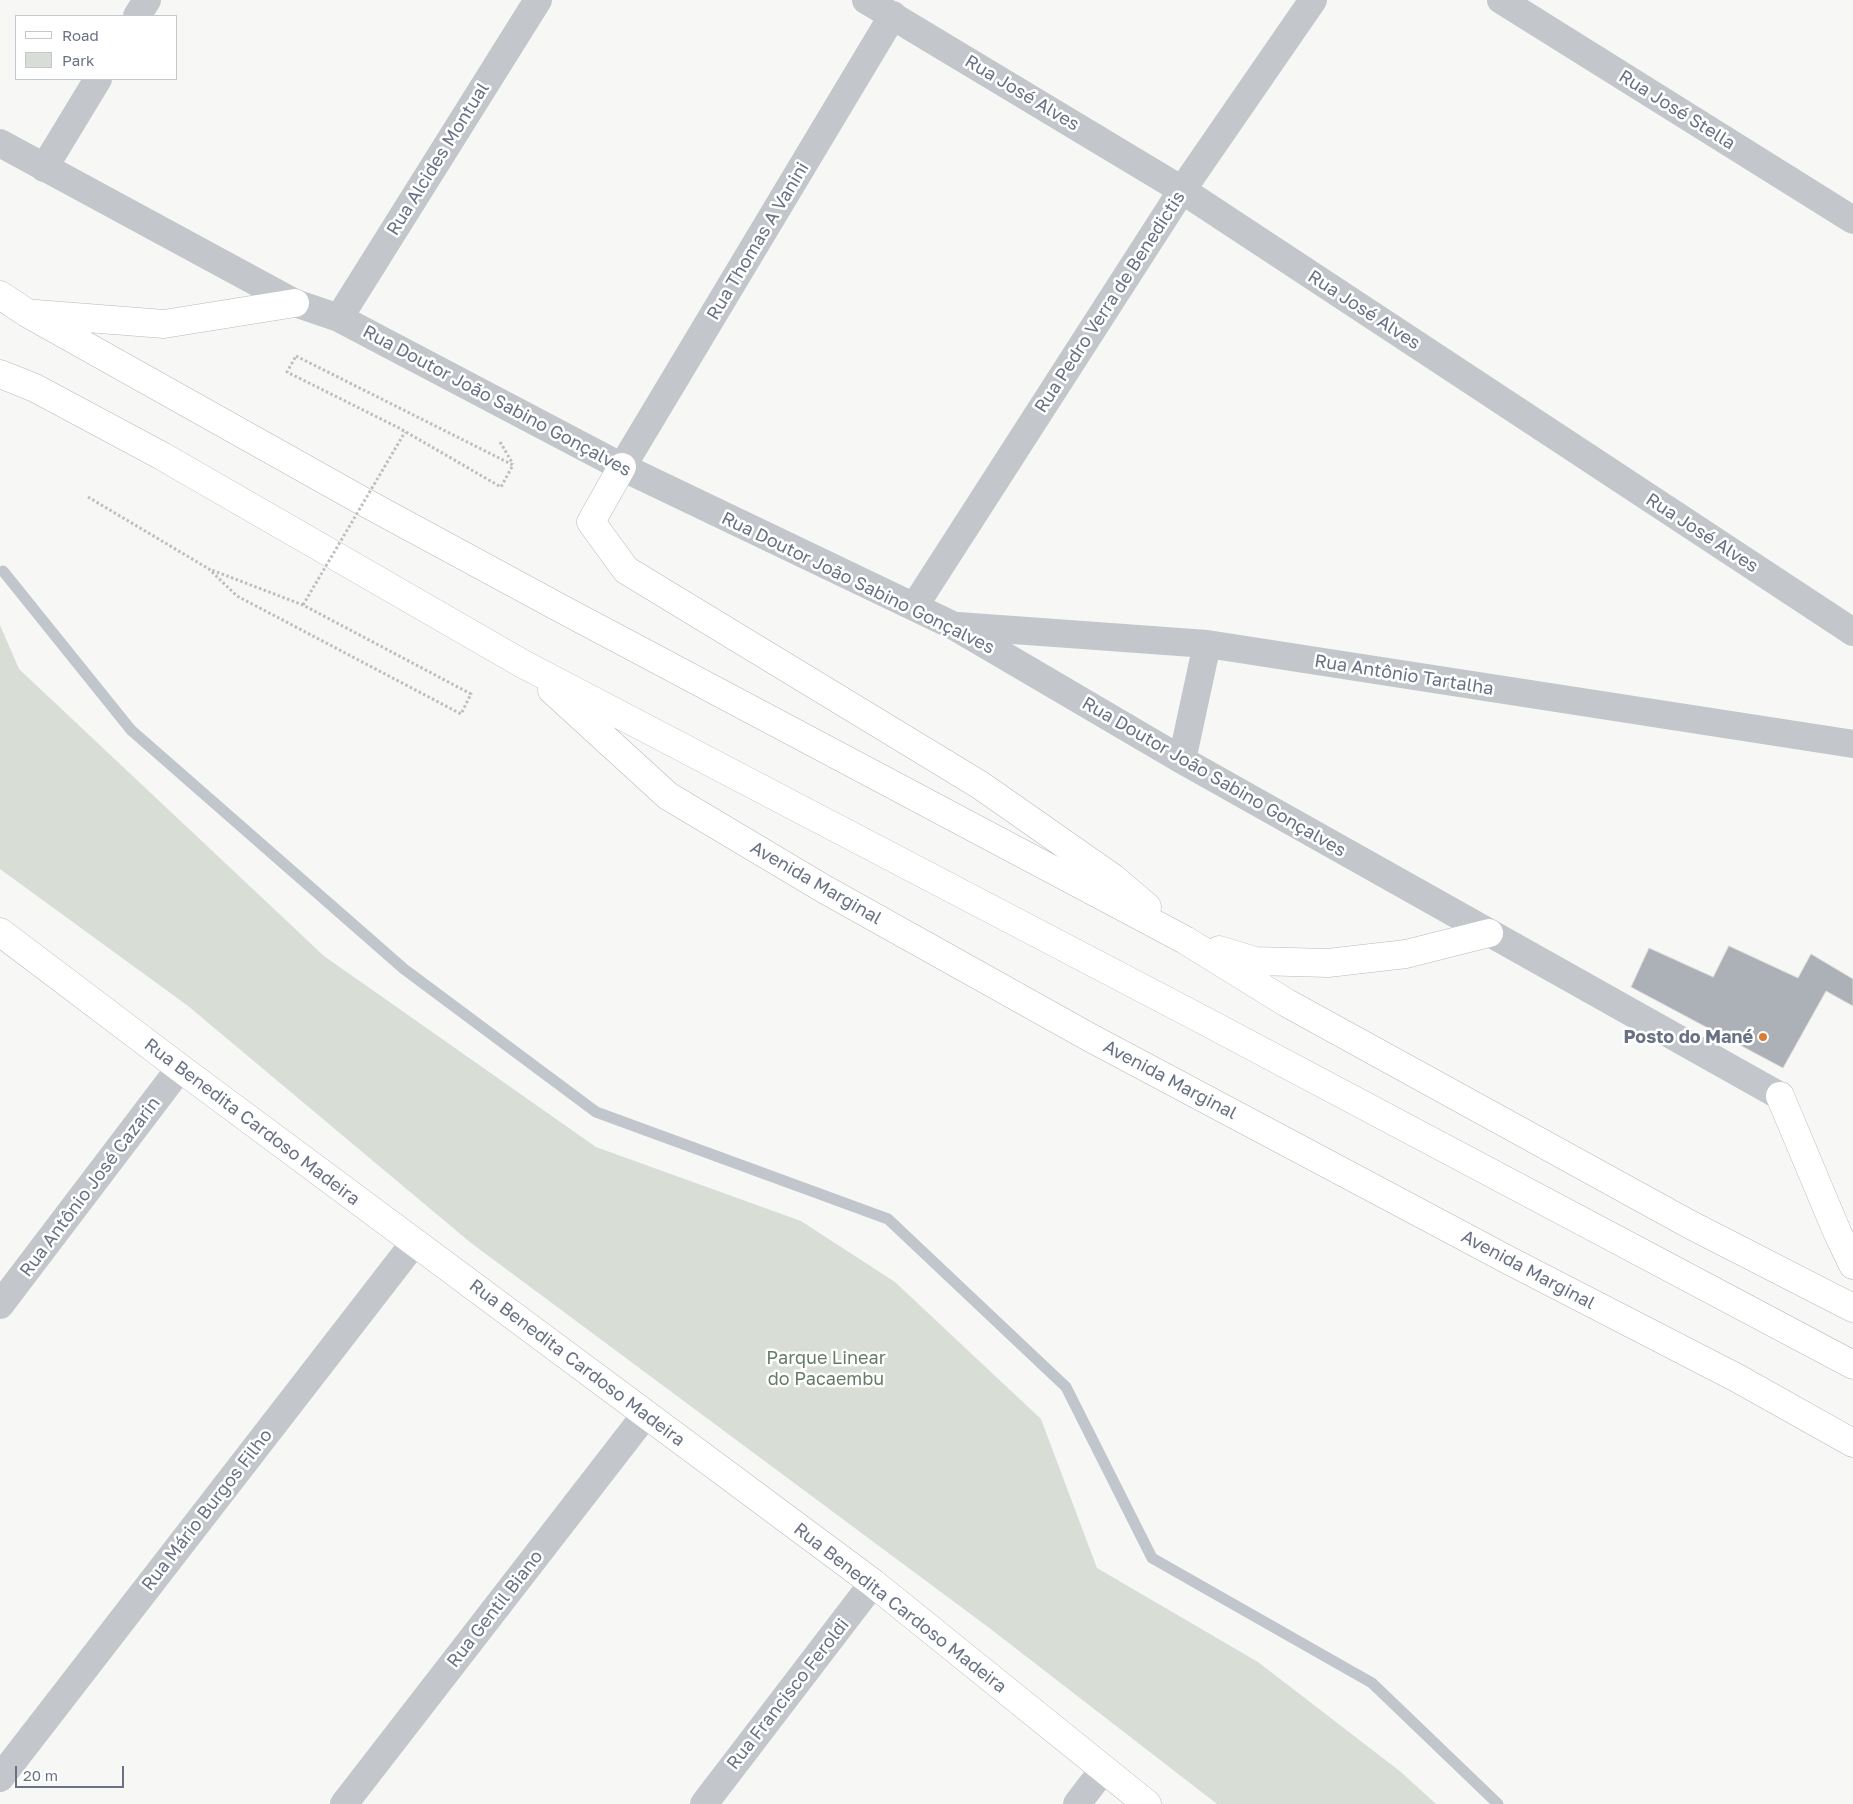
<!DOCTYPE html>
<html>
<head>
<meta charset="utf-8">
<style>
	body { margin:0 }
	#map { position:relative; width:1853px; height:1804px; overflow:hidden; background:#f7f8f5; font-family:"Golos Text",sans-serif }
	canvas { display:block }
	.legend { position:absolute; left:15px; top:15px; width:162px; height:65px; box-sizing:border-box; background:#fff; border:1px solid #c3c7ce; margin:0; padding:6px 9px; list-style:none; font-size:15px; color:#697284 }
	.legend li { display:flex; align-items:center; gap:10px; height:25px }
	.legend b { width:25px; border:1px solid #c3c7ce }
	.scale { position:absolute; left:15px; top:1766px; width:109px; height:22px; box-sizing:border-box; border:2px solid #697284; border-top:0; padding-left:6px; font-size:15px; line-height:18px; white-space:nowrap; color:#697284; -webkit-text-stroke:4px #fff; paint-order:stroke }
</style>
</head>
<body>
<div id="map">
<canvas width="1853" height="1804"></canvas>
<ul class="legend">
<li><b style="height:6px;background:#fff"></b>Road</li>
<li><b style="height:14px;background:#d8ded6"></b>Park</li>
</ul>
<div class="scale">20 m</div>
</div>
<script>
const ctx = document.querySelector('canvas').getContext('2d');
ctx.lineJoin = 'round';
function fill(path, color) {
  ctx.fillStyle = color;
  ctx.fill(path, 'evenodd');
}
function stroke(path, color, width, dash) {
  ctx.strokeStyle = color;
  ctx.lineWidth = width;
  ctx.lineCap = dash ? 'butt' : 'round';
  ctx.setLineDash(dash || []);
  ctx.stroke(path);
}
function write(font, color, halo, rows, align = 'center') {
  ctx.font = font + ' "Golos Text",sans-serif';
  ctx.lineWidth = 5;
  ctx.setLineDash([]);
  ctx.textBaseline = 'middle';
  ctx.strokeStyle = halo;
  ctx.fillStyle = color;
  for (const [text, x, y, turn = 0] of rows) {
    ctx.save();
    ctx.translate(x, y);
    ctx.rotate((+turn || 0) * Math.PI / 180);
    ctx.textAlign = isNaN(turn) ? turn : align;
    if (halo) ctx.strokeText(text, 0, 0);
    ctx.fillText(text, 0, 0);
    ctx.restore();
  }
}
fill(new Path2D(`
	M0 625 19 669 324 956 596 1147 801 1221 895 1282 1041 1419 1097 1568 1258 1662 1401 1772 1436 1804H1217L988 1627 471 1243 188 1006 0 869Z`), '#d8ded6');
stroke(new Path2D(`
	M3 571 131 730 404 969 596 1112 888 1219 1066 1387 1152 1558 1372 1683 1498 1804`), '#c0c6cc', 11);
const building = new Path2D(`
	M1729 946 1798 978 1811 954 1853 979V1006L1826 991 1783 1068 1631 987 1649 948 1713 977Z`);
fill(building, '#acb1b8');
stroke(building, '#d9d9d7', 1);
const secondary = new Path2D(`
	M0 932 180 1068 873 1583 1147 1804`);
const primary = new Path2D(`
	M0 295 27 313 366 503 560 608 1185 940 1287 1003 1689 1224 1853 1308
	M36 314 164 324 295 303
	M0 374 35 388 162 456 523 664 1203 1020 1853 1365
	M622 467 591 522 626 570 980 785 1113 878 1147 907
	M552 690 668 796 824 889 1089 1037 1510 1261 1737 1378 1853 1443
	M1219 950 1255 961 1328 963 1406 954 1489 933
	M1780 1096 1838 1234 1853 1265`);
stroke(secondary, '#b6b9be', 29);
stroke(primary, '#b7b9be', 29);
stroke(new Path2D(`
	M296 356 513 465 501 487 399 428 287 372Z
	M500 442 513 464
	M88 497 209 569 237 596 461 714 471 694 303 605 209 569`), '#bdbec1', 3, [2.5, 2.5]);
stroke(new Path2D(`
	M866 0 1182 190 1853 632
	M1501 0 1853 220
	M137 16 147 0
	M0 143 295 303 339 318 622 467 952 625 1182 760 1780 1096
	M44 168 98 79
	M339 318 538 0
	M622 467 893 15
	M914 607 1182 190 1313 0
	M958 626 1207 644 1853 744
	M1182 760 1207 644
	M0 1305 180 1068
	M0 1778 414 1243
	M344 1804 646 1414
	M704 1804 873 1583
	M1077 1804 1103 1770`), '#c3c6ca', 28);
stroke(secondary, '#fff', 28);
stroke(primary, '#fff', 28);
stroke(new Path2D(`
	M303 605 405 432`), '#bdbec1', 3, [2.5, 2.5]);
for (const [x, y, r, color] of [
	[1763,1037,5,"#d87d35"]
]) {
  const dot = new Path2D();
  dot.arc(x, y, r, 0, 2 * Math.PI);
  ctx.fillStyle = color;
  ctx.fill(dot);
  stroke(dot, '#fff', 2);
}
write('18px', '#697284', '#fff', [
	["Rua José Alves",1022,93,31],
	["Rua José Stella",1677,110,32],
	["Rua Alcides Montual",438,159,-58],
	["Rua Thomas A Vanini",758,241,-59],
	["Rua Pedro Verra de Benedictis",1110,302,-57],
	["Rua José Alves",1364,310,33],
	["Rua Doutor João Sabino Gonçalves",497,401,28],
	["Rua José Alves",1702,533,33],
	["Rua Doutor João Sabino Gonçalves",858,583,26],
	["Rua Antônio Tartalha",1404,675,9],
	["Rua Doutor João Sabino Gonçalves",1214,777,30],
	["Avenida Marginal",816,883,30],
	["Avenida Marginal",1170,1080,28],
	["Rua Benedita Cardoso Madeira",252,1122,37],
	["Rua Antônio José Cazarin",90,1187,-53],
	["Avenida Marginal",1528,1270,28],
	["Rua Benedita Cardoso Madeira",577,1363,37],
	["Rua Mário Burgos Filho",207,1510,-52],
	["Rua Benedita Cardoso Madeira",900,1608,38],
	["Rua Gentil Biano",495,1609,-52],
	["Rua Francisco Feroldi",788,1694,-52]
]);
write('bold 18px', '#697284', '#fff', [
	["Posto do Mané",1753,1037]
], 'right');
write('18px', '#677c67', '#fff', [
	["Parque Linear",826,1358],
	["do Pacaembu",826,1379]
]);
</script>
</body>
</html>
